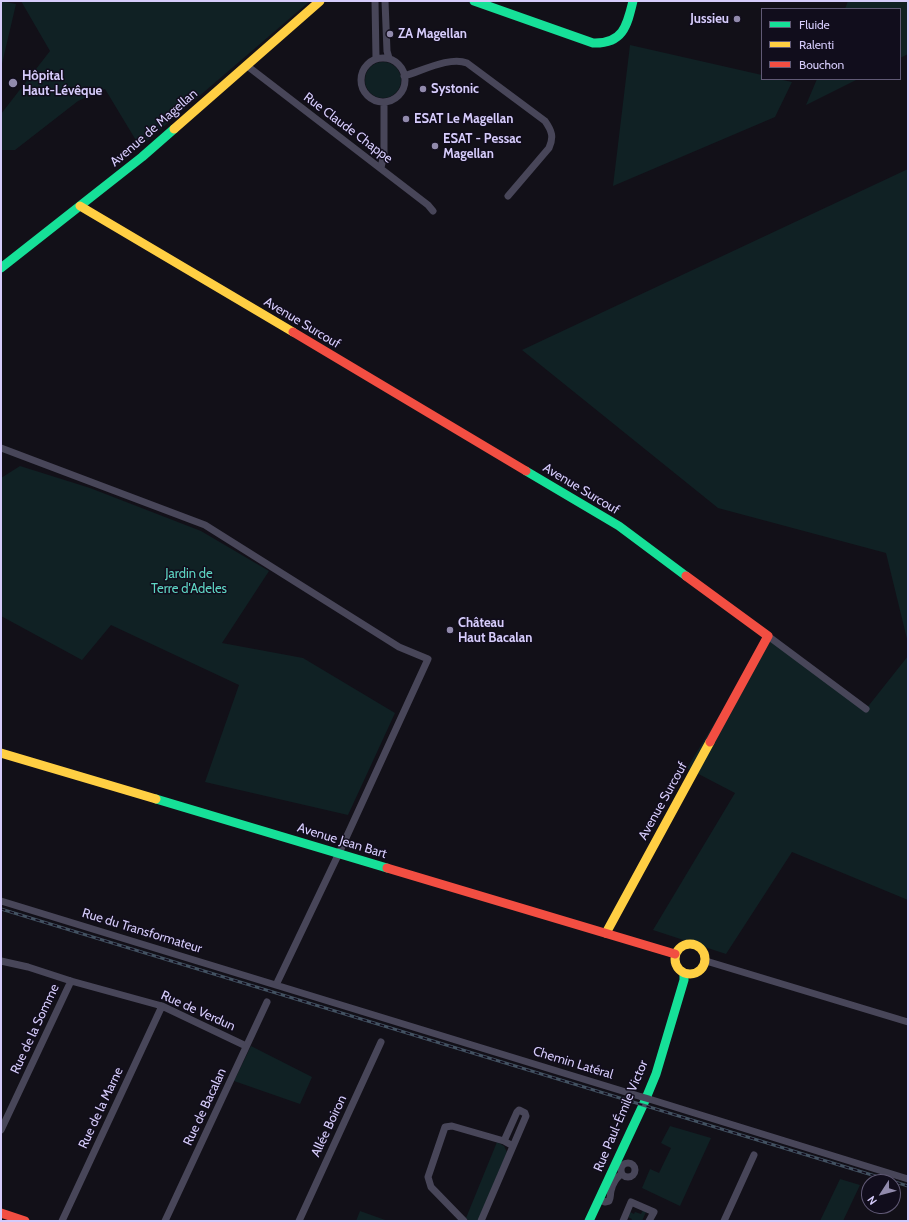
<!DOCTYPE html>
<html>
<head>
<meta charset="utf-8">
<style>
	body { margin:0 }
	#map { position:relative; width:909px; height:1222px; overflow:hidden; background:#121018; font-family:Cabin,sans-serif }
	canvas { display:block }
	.frame { position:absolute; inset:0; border:2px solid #d6ccfb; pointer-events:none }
	.legend { position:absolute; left:761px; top:8px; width:140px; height:72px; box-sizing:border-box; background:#110d1c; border:1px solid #605975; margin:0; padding:5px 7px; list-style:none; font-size:12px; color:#d6ccfb }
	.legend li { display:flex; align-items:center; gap:8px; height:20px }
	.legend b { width:20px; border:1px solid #605975 }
	.north { position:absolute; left:861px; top:1174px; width:40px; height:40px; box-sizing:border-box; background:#110d1c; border:1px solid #605975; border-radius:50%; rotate:234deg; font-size:11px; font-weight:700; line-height:16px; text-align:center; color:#d6ccfb }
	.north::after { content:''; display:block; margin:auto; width:14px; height:18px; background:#918aac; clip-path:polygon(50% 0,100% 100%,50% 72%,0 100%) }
</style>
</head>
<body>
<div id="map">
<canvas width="909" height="1222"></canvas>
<div class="frame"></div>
<ul class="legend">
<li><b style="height:5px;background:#16e098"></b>Fluide</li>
<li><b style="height:5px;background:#ffcf43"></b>Ralenti</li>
<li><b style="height:5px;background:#f24e42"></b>Bouchon</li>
</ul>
<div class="north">N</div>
</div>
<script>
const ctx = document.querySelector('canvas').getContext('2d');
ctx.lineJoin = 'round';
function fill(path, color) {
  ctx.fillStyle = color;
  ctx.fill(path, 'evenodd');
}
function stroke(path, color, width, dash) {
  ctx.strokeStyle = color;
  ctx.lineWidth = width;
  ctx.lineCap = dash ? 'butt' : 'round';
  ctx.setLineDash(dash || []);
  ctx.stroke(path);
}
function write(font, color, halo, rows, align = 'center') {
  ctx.font = font + ' Cabin,sans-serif';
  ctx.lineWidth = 3;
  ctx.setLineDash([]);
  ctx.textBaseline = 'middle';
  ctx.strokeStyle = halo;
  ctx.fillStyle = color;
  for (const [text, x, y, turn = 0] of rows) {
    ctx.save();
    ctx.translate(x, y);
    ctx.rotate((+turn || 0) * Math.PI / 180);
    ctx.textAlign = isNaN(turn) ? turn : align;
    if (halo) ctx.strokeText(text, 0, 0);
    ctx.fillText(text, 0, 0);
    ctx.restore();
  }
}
fill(new Path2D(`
	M1 1 16 4 1 68Z
	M21 1H310L140 147 105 89 78 101 15 150H1V114L50 51Z
	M848 1H908V54L900 58V9H845Z
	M630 45 762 75V79H778L792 82 775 117 613 186Z
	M365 80a18 18 0 1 1 36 0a18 18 0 1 1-36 0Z
	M817 79H858L806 105Z
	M908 169V643L886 553 718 508 522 350Z
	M20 466 90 488 201 531 269 571 222 643 303 658 395 713 348 815 205 782 239 685 111 625 82 660 1 616V478Z
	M768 636 866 709 908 656V900L792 852 726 954 653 930 735 793 687 768Z
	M251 1046 312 1077 300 1104 234 1081Z
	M670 1126 711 1138 680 1206 642 1188 650 1169 659 1173 671 1148 661 1143Z
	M497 1142 504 1146 507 1152 479 1219C474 1222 470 1222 466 1218Z
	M840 1179 860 1185 843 1221H820Z
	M643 1210 646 1212 642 1221H631L632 1219 628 1217 630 1212 634 1214 635 1212 641 1214Z
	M360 1211 388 1221H356Z`), '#102124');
stroke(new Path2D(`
	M375 1 376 58
	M385 1 387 51 389 58
	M361 80a22 22 0 1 1 44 0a22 22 0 1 1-44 0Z
	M246 65 428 205 433 211
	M404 76C422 71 450 56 467 63L545 121C552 131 554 137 549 148L508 196
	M381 168 384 153V102
	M1 448 205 525 399 647 428 659 340 851 276 985
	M768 636 866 709
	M1 901 642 1097
	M1 961 28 967 71 981 162 1006 246 1046
	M706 961 908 1022
	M649 1099 908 1179
	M1 1130 71 981
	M621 1170a7 7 0 1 1 14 0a7 7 0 1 1-14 0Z
	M599 1199 605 1202 609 1201C611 1197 610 1195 611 1191 612 1185 617 1176 622 1174
	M62 1221 162 1006
	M165 1221 267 1002
	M299 1221 381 1042
	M464 1221 431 1187 428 1177 445 1127 452 1126 504 1141 513 1146
	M481 1221 526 1116 525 1113 519 1110 517 1112 504 1141
	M623 1221 631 1202 654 1212 649 1221
	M724 1221 754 1155`), '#484659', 7);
stroke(new Path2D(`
	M474 1 593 43C623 44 627 26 633 1
	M1 268 142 157 174 129
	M526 471 619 526 686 576
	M156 799 387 868
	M589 1221 644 1103 656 1074 684 980V974`), '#16e098', 9);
stroke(new Path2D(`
	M174 129 320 1
	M80 206 293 332
	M1 753 156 799
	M606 933 710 742
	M675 959a15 15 0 1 1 30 0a15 15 0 1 1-30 0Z`), '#ffcf43', 9);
stroke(new Path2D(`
	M293 332 526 471
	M686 576 768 636 710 742
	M387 868 675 954
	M1 1213 25 1221`), '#f24e42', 9);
const rail = new Path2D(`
	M1 909 908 1186`);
stroke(rail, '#425161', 3);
stroke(rail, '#110d1c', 1.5, [4.5]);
stroke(new Path2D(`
	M642 1097 649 1099`), '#484659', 7);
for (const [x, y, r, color] of [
	[737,19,4,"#918aac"],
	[390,34,4,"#918aac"],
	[13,83,5,"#918aac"],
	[423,89,4,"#918aac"],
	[406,119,4,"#918aac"],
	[435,146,4,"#918aac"],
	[450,630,4,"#918aac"]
]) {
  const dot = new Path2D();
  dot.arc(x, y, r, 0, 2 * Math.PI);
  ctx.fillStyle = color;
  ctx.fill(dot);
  stroke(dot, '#110d1c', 1.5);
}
write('bold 13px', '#d6ccfb', '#110d1c', [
	["Jussieu",729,19,"right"],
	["ZA Magellan",398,34],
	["Hôpital",22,76],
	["Haut-Lévêque",22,91],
	["Systonic",431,89],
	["ESAT Le Magellan",414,119],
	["ESAT - Pessac",443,139],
	["Magellan",443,154],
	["Château",458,623],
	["Haut Bacalan",458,638]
], 'left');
write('13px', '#d6ccfb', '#110d1c', [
	["Avenue de Magellan",154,128,-41],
	["Rue Claude Chappe",348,128,37],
	["Avenue Surcouf",302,323,31],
	["Avenue Surcouf",581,489,31],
	["Avenue Surcouf",663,801,-61],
	["Avenue Jean Bart",342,841,17],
	["Rue du Transformateur",142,931,17],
	["Rue de Verdun",198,1011,24],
	["Rue de la Somme",35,1029,-65],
	["Chemin Latéral",573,1063,17],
	["Rue de Bacalan",205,1107,-65],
	["Rue de la Marne",101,1108,-65],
	["Rue Paul-Émile Victor",621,1116,-67],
	["Allée Boiron",329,1126,-65]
]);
write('13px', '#5ed5c3', '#110d1c', [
	["Jardin de",189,574],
	["Terre d'Adeles",189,589]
]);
</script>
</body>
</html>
